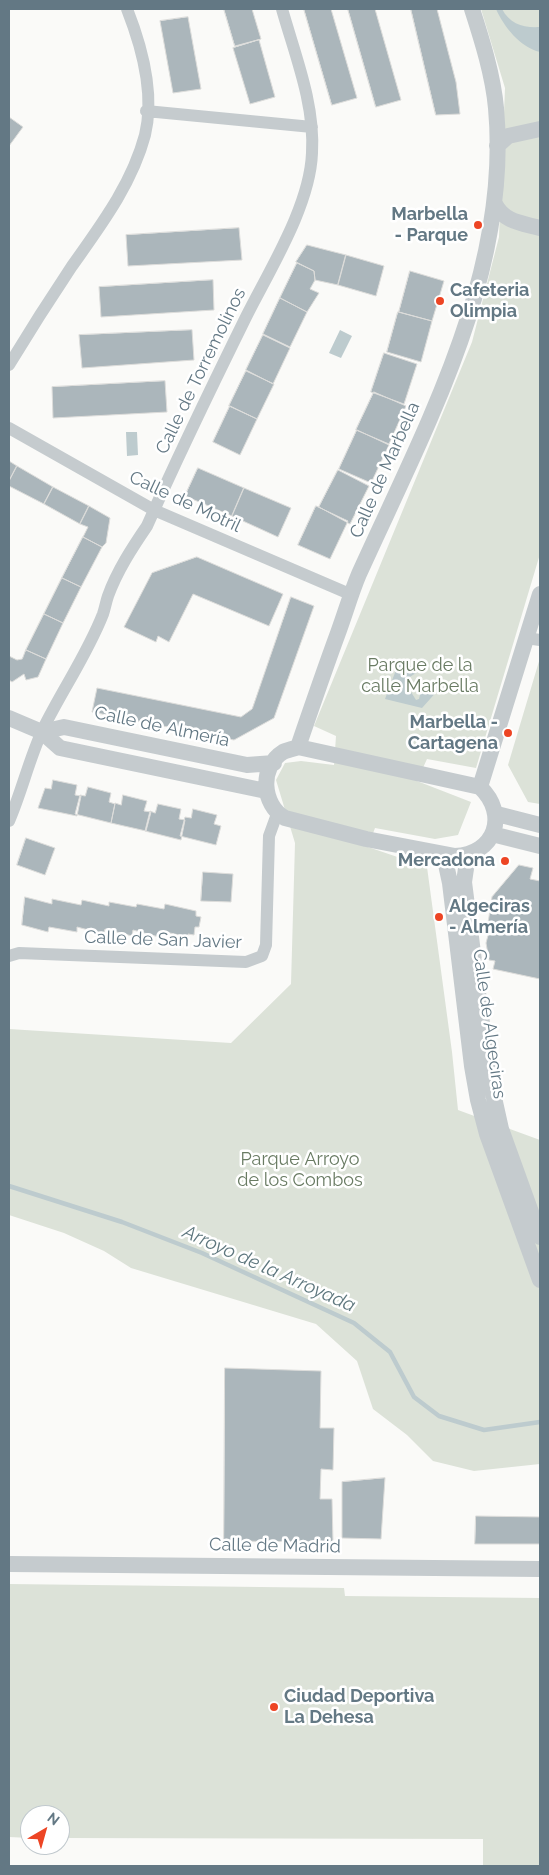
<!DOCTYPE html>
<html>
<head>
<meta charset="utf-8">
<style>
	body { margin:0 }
	#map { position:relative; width:549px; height:1875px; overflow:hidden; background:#fafaf8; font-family:Raleway,sans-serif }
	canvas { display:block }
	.frame { position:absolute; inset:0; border:10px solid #637884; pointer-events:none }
	.north { position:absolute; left:20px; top:1805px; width:50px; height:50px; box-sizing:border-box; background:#fff; border:1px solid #c1c9ce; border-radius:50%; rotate:38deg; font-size:14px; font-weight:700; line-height:20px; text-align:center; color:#637884 }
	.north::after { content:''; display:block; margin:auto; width:18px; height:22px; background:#ed4524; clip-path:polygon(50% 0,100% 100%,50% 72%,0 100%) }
</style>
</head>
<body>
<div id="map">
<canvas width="549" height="1875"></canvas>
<div class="frame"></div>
<div class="north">N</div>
</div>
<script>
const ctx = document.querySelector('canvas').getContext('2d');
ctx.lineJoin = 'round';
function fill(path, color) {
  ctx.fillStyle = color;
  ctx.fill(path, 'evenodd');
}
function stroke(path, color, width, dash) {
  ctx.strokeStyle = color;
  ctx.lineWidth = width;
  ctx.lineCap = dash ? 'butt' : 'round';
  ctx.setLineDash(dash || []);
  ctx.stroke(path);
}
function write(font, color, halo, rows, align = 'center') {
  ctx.font = font + ' Raleway,sans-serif';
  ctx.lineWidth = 5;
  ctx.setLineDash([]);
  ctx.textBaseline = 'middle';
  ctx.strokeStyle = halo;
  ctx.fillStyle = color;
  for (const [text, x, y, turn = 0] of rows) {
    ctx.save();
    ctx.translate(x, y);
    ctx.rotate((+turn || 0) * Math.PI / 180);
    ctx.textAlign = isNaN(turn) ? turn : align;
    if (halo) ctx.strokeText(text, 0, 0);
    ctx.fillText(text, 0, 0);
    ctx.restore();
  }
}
fill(new Path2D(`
	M481 9H540V554L476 768 427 759 417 781 471 802 458 835 435 839 375 828 368 847 427 867 452 1052 458 1110 540 1140V1464L474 1471 433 1461 407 1435 373 1409 357 1361 316 1324 131 1268 104 1251 64 1233 9 1215V1029L231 1043 291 984 295 843 276 780 285 763 301 761 334 765 336 736 314 726 472 342 499 237 505 88Z
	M540 658V804L528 802 508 765Z
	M9 1584 344 1588 345 1596 540 1598V1866H483V1839L60 1838V1815H30V1838L9 1837Z`), '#dce2d8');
fill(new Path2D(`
	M496 9H502C510 24 523 28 540 27V52C520 47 504 27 496 9Z
	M340 330 352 336 341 358 329 353Z
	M126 432H137L138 455 127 456Z
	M399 662 421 670 408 678 406 684 416 700 419 699 421 691 447 680 422 708 385 699Z`), '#bdcbce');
stroke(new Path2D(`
	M9 1186 122 1222 202 1253 354 1323 390 1352 414 1397 439 1416 484 1430 540 1422`), '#bdcbce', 4.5);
const building = new Path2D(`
	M224 9H252L261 39 235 46Z
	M304 9H331L357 98 332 105Z
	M348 9H375L401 100 376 107Z
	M411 9H437L456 82 460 114 436 115Z
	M188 17 201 89 173 93 160 21Z
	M259 40 275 97 250 104 233 48Z
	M9 117 23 127 9 146Z
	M239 228 242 260 128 266 126 235Z
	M307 245 346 255 338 285 315 280 314 271 296 262Z
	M346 255 384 266 376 296 338 285Z
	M297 263 314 271 315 280 310 289 319 293 307 312 280 298Z
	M410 271 444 281 432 321 399 312Z
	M213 280 214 310 101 317 99 287Z
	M280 298 307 312 290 347 263 334Z
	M398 312 432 321 421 362 387 352Z
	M192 330 194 360 82 368 79 335Z
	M263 335 290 348 273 384 246 370Z
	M384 353 417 364 404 404 371 392Z
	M246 371 274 384 257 419 229 406Z
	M165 381 167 412 53 418 52 387Z
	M374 392 406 406 389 444 356 430Z
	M230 406 257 419 240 455 213 442Z
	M357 430 389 445 371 483 339 469Z
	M9 461 17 466 9 481Z
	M17 466 53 487 44 504 9 486V481Z
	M198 468 244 488 232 516 185 496Z
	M338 470 369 486 350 524 319 507Z
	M53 487 89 506 80 524 44 504Z
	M244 488 291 508 278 537 232 516Z
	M89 506 110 518 106 543 102 547 83 537 88 527 80 524Z
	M316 506 348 521 330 559 298 545Z
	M83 537 102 547 81 587 62 578Z
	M197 557 283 594 269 626 193 594 169 642 158 636 156 642 124 627 152 573Z
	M62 578 81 587 63 623 44 614Z
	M291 597 314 606 274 718 234 740 92 712 97 688 241 717 252 709Z
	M44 614 63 623 46 659 26 650Z
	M26 650 46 659 38 677 26 680 24 674 12 682 9 680V656L17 660 22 659Z
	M53 780 77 785 75 795 81 796 77 816 38 808 45 788 51 789Z
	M88 787 111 793 109 802 115 804 111 823 75 814 80 795 85 796Z
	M123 795 147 801 144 811 151 812 146 831 111 823 115 803 121 805Z
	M158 804 181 809 179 819 185 820 181 840 145 831 150 811 155 813Z
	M193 809 217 815 214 824 221 826 216 845 180 836 185 817 191 818Z
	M26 838 55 848 45 875 17 865Z
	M519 865 533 868 530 879 540 881V979L493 969 495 961 489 960 486 943 491 924 488 923 492 897Z
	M203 872 233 874 231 902 201 901Z
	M25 897 52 904V899L81 905 82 900 109 906V902L136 907 137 904 164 909 165 904 196 911V916L201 917 199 927H195L194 935 188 934V937L161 931 159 937 133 930 132 936 105 929 104 934 77 927V932L49 927 48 932 22 925Z
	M225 1368 321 1371 320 1428H334L333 1470 321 1469 320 1499H332L333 1542 224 1541Z
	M385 1478 381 1539 342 1538V1482Z
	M476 1516 540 1517V1544H475Z`);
fill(building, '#abb6bb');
stroke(building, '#dcdcda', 1);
stroke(new Path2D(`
	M146 111 312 127
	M9 365C29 332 50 299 72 266 101 225 132 184 145 135 155 94 142 47 127 9
	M9 428 154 510 352 595
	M526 638 540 640
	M9 821C22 791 29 759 43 729 62 690 87 655 103 614 105 608 106 602 108 596 117 571 132 548 147 526 178 456 212 386 246 317 270 269 310 206 312 153 315 104 295 55 282 9
	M9 956 19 953 246 962 262 956 266 945 269 836 277 814`), '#c5cbce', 12);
stroke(new Path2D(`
	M497 146 508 136 540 129
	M495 204C504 222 522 223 540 228
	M9 718 42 732 60 748 266 791
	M42 732 64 727 247 765 274 763
	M298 747C311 709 324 671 338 633 345 614 351 593 359 574 425 428 511 273 496 108 493 75 482 40 472 9
	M298 747 480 787C509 815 495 854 455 856L366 839 285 818C262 805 259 767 283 752 287 750 293 749 298 747Z
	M480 787 540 594
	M497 814 540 825
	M492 834 540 846
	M444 855 450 883 472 1066 478 1100 487 1134 540 1280
	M468 855 464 882 487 1063 493 1093 501 1129 540 1237
	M9 1564 540 1569`), '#c5cbce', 16);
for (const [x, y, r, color] of [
	[478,225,5,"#ed4524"],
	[440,301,5,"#ed4524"],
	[508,733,5,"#ed4524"],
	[505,861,5,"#ed4524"],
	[439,917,5,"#ed4524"],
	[274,1707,5,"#ed4524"]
]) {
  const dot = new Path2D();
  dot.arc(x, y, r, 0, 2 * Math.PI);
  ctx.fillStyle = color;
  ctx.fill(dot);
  stroke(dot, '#fff', 2);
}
write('bold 18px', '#637884', '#fff', [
	["Marbella",468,215],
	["- Parque",468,236],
	["Cafeteria",450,291,"left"],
	["Olimpia",450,312,"left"],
	["Marbella -",498,723],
	["Cartagena",498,744],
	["Mercadona",495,861],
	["Algeciras",449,907,"left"],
	["- Almería",449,928,"left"],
	["Ciudad Deportiva",284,1697,"left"],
	["La Dehesa",284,1718,"left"]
], 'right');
write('18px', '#637884', '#fff', [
	["Calle de Torremolinos",201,371,-64],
	["Calle de Marbella",385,470,-66],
	["Calle de Motril",185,502,25],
	["Calle de Almería",162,727,12],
	["Calle de San Javier",163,940,2],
	["Calle de Algeciras",489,1024,82],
	["Calle de Madrid",275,1546,1]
]);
write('18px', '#697b63', '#fff', [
	["Parque de la",420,666],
	["calle Marbella",420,687],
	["Parque Arroyo",300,1160],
	["de los Combos",300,1181]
]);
write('italic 19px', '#5e777e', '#fff', [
	["Arroyo de la Arroyada",269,1269,24]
]);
</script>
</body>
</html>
